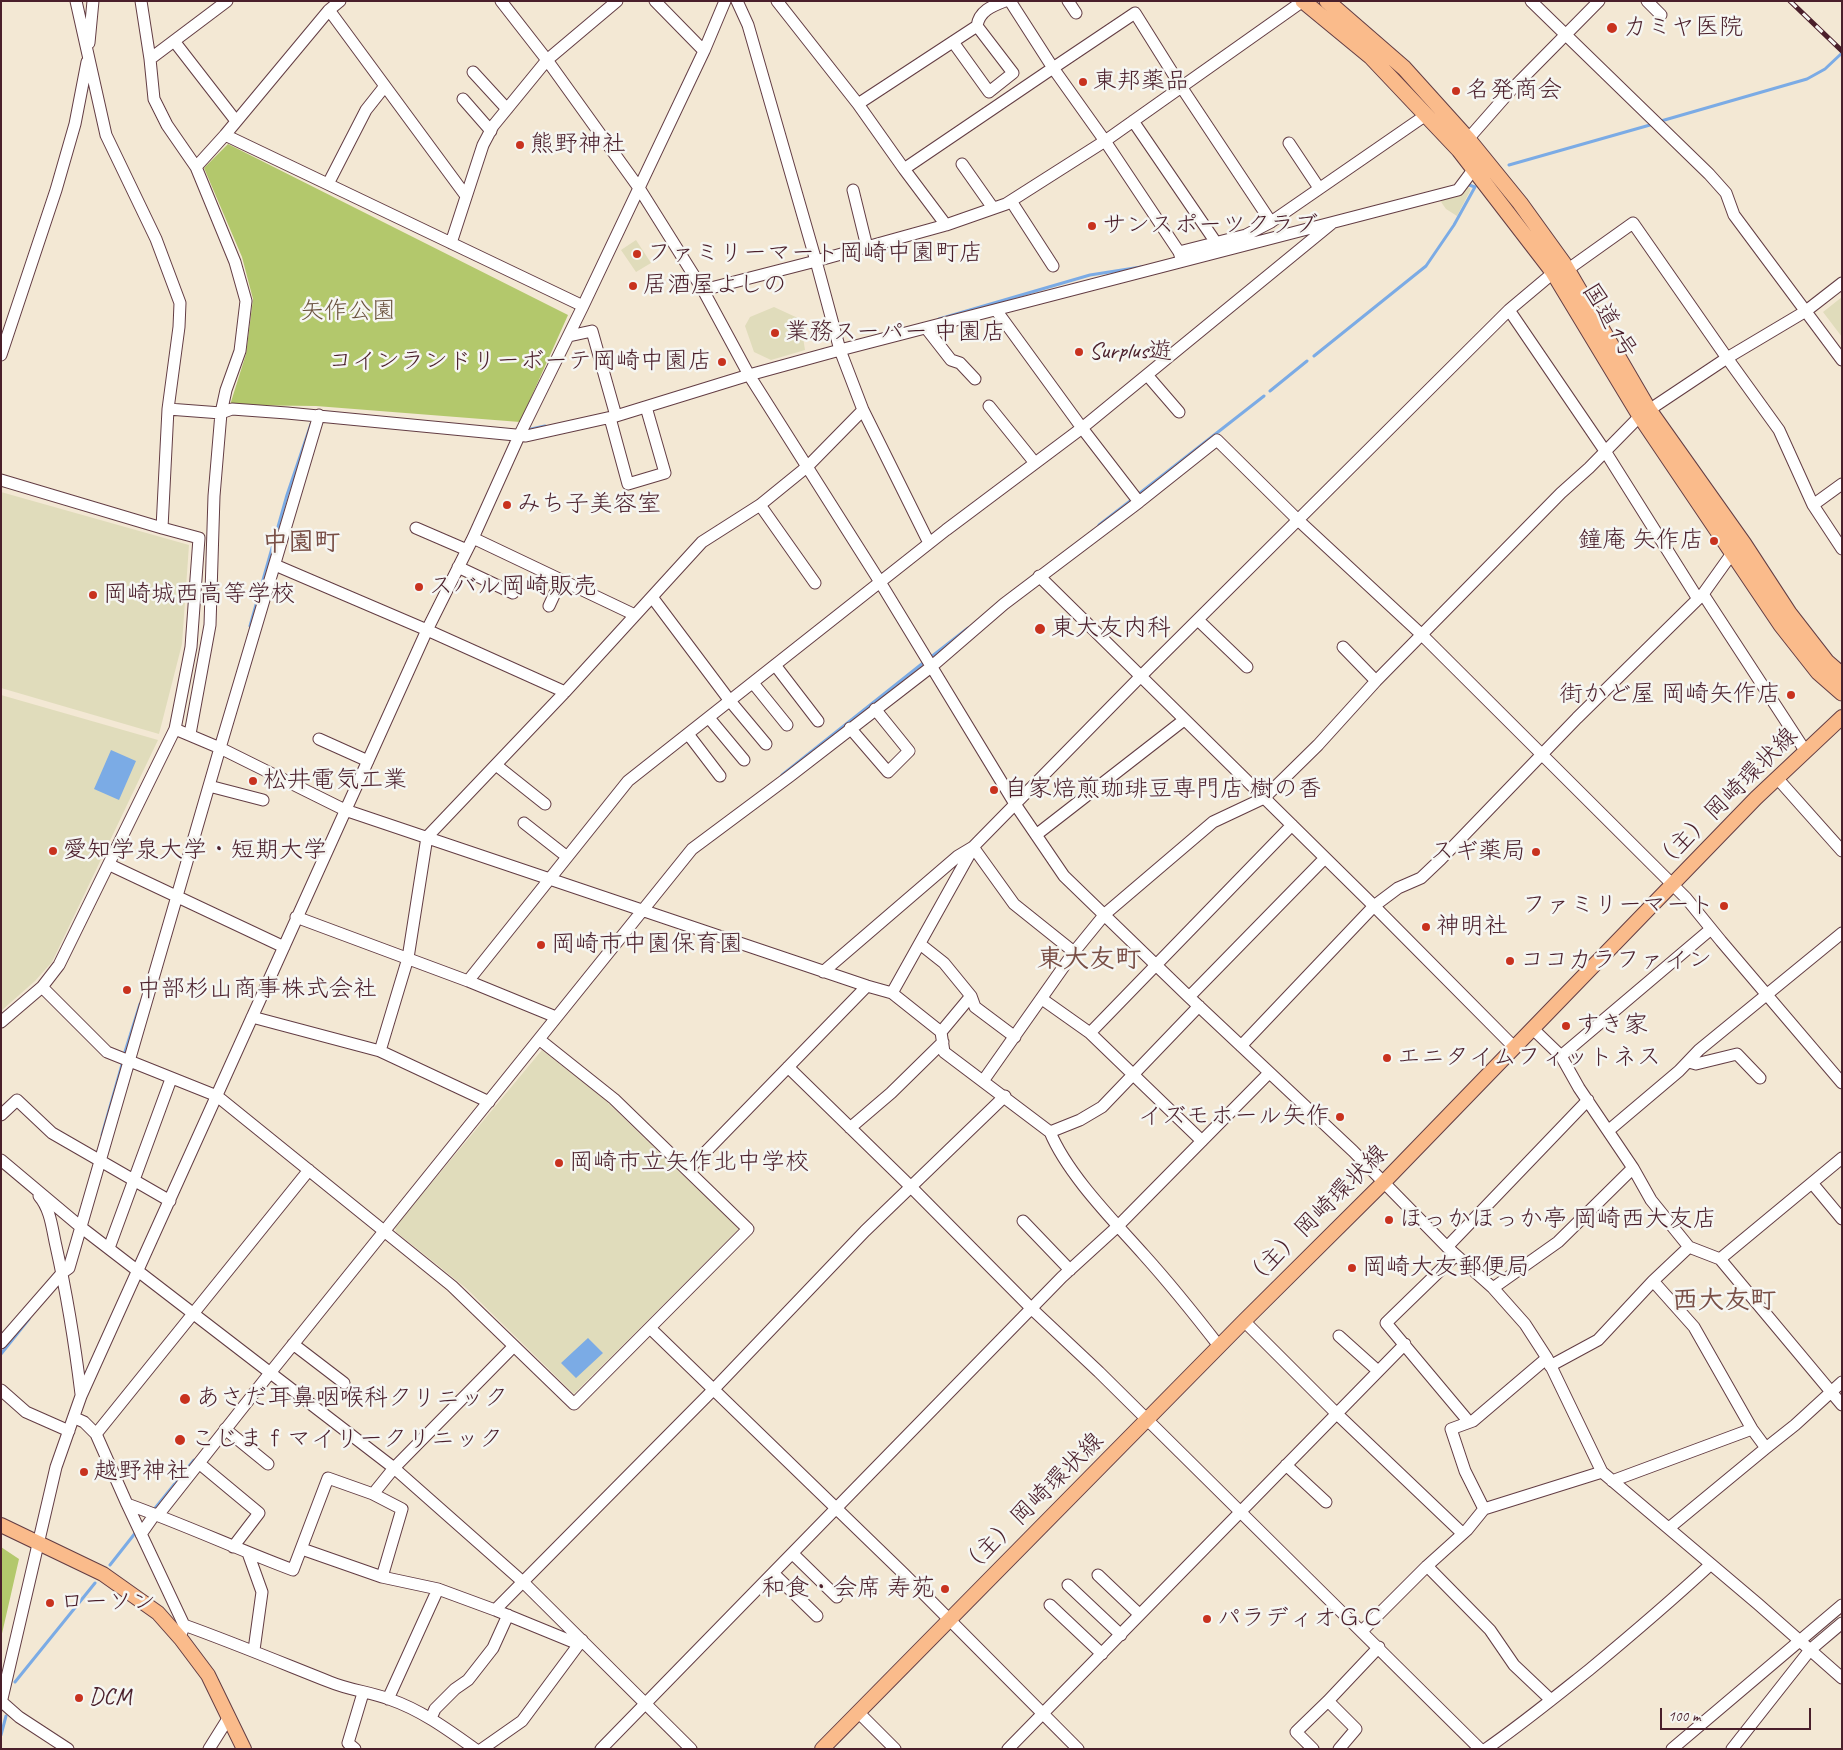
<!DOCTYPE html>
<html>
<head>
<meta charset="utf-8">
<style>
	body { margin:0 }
	#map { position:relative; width:1843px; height:1750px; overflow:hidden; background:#f3e8d4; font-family:Caveat,sans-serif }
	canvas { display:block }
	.frame { position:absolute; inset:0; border:2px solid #4a1f2b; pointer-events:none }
	.scale { position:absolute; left:1660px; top:1708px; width:151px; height:22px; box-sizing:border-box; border:2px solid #4a1f2b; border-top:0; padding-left:6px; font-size:15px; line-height:18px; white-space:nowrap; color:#4a1f2b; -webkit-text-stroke:4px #f6f6f2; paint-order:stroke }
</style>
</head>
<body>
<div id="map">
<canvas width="1843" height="1750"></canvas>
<div class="frame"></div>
<div class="scale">100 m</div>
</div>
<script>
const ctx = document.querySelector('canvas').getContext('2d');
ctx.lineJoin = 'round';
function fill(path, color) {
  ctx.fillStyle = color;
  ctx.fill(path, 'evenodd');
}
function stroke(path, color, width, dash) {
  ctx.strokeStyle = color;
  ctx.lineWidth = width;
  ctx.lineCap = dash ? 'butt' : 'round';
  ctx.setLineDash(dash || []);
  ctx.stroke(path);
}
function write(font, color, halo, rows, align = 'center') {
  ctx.font = font + ' Caveat,"Klee One",sans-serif';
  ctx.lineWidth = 5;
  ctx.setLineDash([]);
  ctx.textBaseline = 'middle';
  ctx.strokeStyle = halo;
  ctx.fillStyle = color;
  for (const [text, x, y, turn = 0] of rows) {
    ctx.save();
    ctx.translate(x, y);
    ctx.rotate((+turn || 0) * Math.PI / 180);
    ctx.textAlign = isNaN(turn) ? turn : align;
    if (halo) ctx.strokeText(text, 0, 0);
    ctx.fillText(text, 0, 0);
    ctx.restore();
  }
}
fill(new Path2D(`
	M1465 187 1470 188V191L1457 216 1446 209 1439 199Z
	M636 240 651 263 636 272 621 250Z
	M1842 297V337L1823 312Z
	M774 307 800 319 805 350 771 360 754 352 745 326 750 317Z
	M1 492 189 545 182 644 159 734 1 688Z
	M1 695 158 740 52 962 35 981 1 1011Z
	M542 1050 604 1099 739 1229 574 1394 466 1288 396 1232 395 1227Z`), '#e0dcbb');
fill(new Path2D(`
	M228 144 568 315 520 422 316 406 230 405 246 354 253 299 242 257 204 168Z
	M1 1547 19 1559 1 1638Z`), '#b3c86c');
fill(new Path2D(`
	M111 750 136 761 119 800 94 789Z
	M588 1338 603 1353 576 1378 561 1363Z`), '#7babe5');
stroke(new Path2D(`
	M1661 121 1807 79 1825 69 1842 53
	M1509 165 1650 125
	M939 319 1090 275 1141 267
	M1314 356 1426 266 1454 225 1475 187 1466 184
	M1270 391 1307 361
	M531 429 545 426
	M1140 493 1264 396
	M1099 525 1134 498
	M250 626 287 495 311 424
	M931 657 968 628
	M782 775 923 663
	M124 1055 140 1004
	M102 1135 123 1061
	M1 1354 29 1319
	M152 1512 194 1460
	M110 1565 136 1532
	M15 1682 95 1583
	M1 1735 6 1716`), '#7babe5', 3);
const minor = new Path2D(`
	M141 1 150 59
	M501 1 547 60 639 188 703 290 749 375 880 582 1015 804 1064 876 1189 997 1353 1151 1447 1247 1493 1288 1525 1324 1547 1358 1602 1472 1758 1604 1842 1678
	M655 1 704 51
	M737 1 748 25 816 261 840 350 863 410 929 543
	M777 1 858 104 904 169 946 225
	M1010 1 1053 68 1135 13 1182 88 1271 222
	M1068 1 1076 13
	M1531 1 1709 174 1726 193 1734 215 1842 360
	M1647 1 1661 15
	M329 10 466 196
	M174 41 236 121
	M953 42 989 92 1013 73 977 26
	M89 43 93 1
	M473 72 507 109
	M463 99 491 131
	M858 104 977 26C979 11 992 6 1005 1
	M1133 121 1217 244
	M225 135 583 306
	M1468 139 1512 89 1599 1
	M1289 143 1319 188
	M962 164 993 208
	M196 167 225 135 329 10 340 1
	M904 169 1053 68 1105 141 1179 252 1182 261
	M328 184 366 110 385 86
	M853 190 867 247
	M1011 201 1053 266
	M451 243 483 145 493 126 547 60 617 1
	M1179 252 1246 235 1271 222 1426 115
	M1567 270 1633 223 1727 358 1779 430 1813 505 1842 549
	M703 290 816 261 946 225 1006 204 1105 141 1303 1
	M996 310 1082 428 1139 502
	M1509 310 1605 451 1698 599
	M926 328 951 360 960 363 975 379
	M569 336 592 331 616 416
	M1 355 56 190 75 124 87 62
	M1147 375 1179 412
	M989 406 1035 463
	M168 409 221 413 232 409 287 413 526 436 616 416 749 375 840 350 1458 190 1473 170
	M610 418 628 484 665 473 646 407
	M1 480 162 528
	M760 505 815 583
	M1813 505 1842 484
	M416 528 467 550
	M473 538 635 615
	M275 565 427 630 565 692
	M458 567 513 593
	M1039 576 1374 906 1515 1048
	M1703 594 1806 752
	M652 597 730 701 766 744
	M549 606 561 580
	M1198 620 1247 667
	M1343 647 1376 681
	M775 665 818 721
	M753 683 787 725
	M709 718 744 760
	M850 728 888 772 909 751 875 709
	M175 729 220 748 345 810 867 986 892 993 941 1032 944 1052 1050 1132C1068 1175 1113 1220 1144 1255 1171 1285 1195 1315 1219 1346
	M190 734 210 625 214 496 221 413 226 390 240 351 246 301 235 262 196 167 167 125 154 99 150 59 227 1
	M688 734 720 776
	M319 739 368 761
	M496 765 545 804
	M1777 778 1842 851
	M209 786 263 800
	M524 823 566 856
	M1036 835 1184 720
	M973 847 1014 904 1074 952
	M110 865 284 947
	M296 917 468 981 556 1017
	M920 944 944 963 971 996 975 1007 1015 1037
	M823 972 958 856 973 847 1140 677 1509 310 1559 268
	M468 981 628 781 946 530 1082 428 1331 224
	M42 987 107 1052 217 1096 452 1286 574 1404 748 1229 614 1099 540 1040
	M892 993 973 848
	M1189 997 1325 858
	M1042 999 1090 1033 1202 1141
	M252 1017 380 1051 489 1102
	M1 1022 42 987 59 965 175 729 191 647 199 538 162 528 168 409 179 327 180 303 156 239 106 135 76 1
	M1532 1028 1561 1056 1579 1088 1633 1168 1651 1200 1689 1247 1720 1259 1842 1405
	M941 1032 971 996
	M1090 1033 1292 825
	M1241 1046 1374 906 1398 888 1421 878 1441 859 1577 718 1703 594 1733 552 1737 549
	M380 1051 408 958 427 837 565 692 702 542 760 505 808 466 863 410
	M1561 1056 1711 929
	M1689 1062 1696 1064 1737 1054 1760 1078
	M788 1067 910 1186 1032 1309 1099 1372 1480 1749
	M983 1081 1074 952 1105 914 1213 822 1264 798 1318 745 1376 681 1561 493 1589 468 1640 416 1727 358 1806 311 1842 283
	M1 1115 17 1100 52 1133 170 1201
	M850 1128 891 1093 943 1042
	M1608 1131 1679 1071 1699 1050 1842 933
	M1050 1132 1080 1120 1102 1107 1199 1006
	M1 1160 82 1228 394 1468 523 1582 691 1749
	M688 1170 867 986
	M1812 1183 1842 1219
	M39 1196C51 1210 52 1229 56 1246 67 1295 75 1345 81 1394
	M1023 1221 1070 1270
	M1447 1247 1588 1100
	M109 1248 171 1079
	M1456 1255 1386 1323 1469 1422
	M1720 1259 1842 1158
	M1653 1281 1694 1327 1752 1429 1766 1448
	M1493 1288 1558 1242 1633 1168
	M1244 1321 1337 1414 1462 1533
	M650 1328 903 1573 1078 1749
	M1339 1336 1378 1371
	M1 1343 62 1273 69 1268 220 748 319 415
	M293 1344 344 1383
	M1550 1366 1598 1340 1653 1281 1689 1247
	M1 1390 26 1412 69 1431
	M75 1418 84 1422 96 1434 127 1504 184 1625 182 1632
	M225 1429 268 1464
	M96 1434 309 1170
	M200 1464 259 1513 233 1547
	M1286 1465 1326 1502
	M1612 1481 1752 1429
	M373 1494 394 1468 514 1346
	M127 1504C183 1524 237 1549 293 1570L328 1478 373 1494 402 1509 382 1577
	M1484 1509 1465 1471 1451 1429 1473 1421 1547 1358
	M158 1515 270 1373 692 849 790 776 931 667 1004 604 1139 502 1217 440 1298 520 1422 635 1686 898 1721 941 1842 1083
	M1669 1528 1766 1448 1795 1425 1842 1382
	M141 1534 155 1514
	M302 1549 382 1577 438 1589 495 1610 578 1644
	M248 1553 262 1592 254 1650
	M793 1554 837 1597
	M1427 1566 1490 1630 1514 1665 1551 1700
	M773 1573 817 1616
	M1098 1575 1139 1614
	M1068 1585 1121 1635
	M1050 1605 1102 1654
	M495 1610 714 1389 865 1231 1005 1096
	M184 1625C234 1643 282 1663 330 1682 349 1690 370 1692 389 1699 421 1710 447 1729 475 1749
	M1362 1631 1427 1566 1467 1530 1484 1509 1602 1472
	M388 1699 438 1589
	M1328 1701 1356 1729 1339 1749
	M2 1702 19 1717 68 1749
	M1 1703 56 1467 81 1396 427 630 473 538 519 436 583 306 704 51 725 1
	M858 1712 895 1749
	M431 1718 435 1709 455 1689 468 1680 493 1648 508 1615
	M209 1749 229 1717
	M355 1749 348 1743 363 1693
	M482 1749 522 1721 582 1640
	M601 1749 1062 1277 1118 1226 1269 1073
	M1008 1749 1405 1344
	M1313 1749 1296 1732 1328 1701 1379 1647
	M1486 1749C1522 1724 1555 1697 1589 1670 1630 1636 1671 1601 1710 1565
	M1672 1749 1842 1605
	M1732 1749 1810 1650 1842 1623`);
const major = new Path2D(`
	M1 1525 103 1574 158 1613 181 1639 208 1675 244 1749
	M822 1749 1244 1321 1383 1183 1756 798 1842 717`);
const highway = new Path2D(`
	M1303 1 1371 57 1459 150 1553 272 1640 416 1781 625 1818 672 1842 693
	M1327 1 1404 68 1468 139 1520 203 1564 264 1649 410 1744 544 1789 613 1827 662 1842 675`);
stroke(minor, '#633d44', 13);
stroke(major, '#633d44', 16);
stroke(highway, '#633d44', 17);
stroke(minor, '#fff', 11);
stroke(major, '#fabb8b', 14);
stroke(highway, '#fabb8b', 15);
const rail = new Path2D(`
	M1790 1 1842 51`);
stroke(rail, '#4a1f2b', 5);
stroke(rail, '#f6f6f2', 3, [9]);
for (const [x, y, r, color] of [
	[1612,28,6,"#c8321e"],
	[1083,82,5,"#c8321e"],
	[1456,91,5,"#c8321e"],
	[520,145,5,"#c8321e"],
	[1092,226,5,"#c8321e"],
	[637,254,5,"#c8321e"],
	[633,286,5,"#c8321e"],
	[775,333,5,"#c8321e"],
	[1079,352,5,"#c8321e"],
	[722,362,5,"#c8321e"],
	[507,505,5,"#c8321e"],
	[1714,541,5,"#c8321e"],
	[419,587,5,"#c8321e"],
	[93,595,5,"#c8321e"],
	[1040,629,6,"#c8321e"],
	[1791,695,5,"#c8321e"],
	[253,781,5,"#c8321e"],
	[994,790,5,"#c8321e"],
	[53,851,5,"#c8321e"],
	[1536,852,5,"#c8321e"],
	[1724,906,5,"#c8321e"],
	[1426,927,5,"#c8321e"],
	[541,945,5,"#c8321e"],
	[1510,961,5,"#c8321e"],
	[127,990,5,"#c8321e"],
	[1566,1026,5,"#c8321e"],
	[1387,1058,5,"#c8321e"],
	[1340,1117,5,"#c8321e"],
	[559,1163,5,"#c8321e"],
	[1389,1220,5,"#c8321e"],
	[1352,1268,5,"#c8321e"],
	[185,1399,6,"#c8321e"],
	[180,1440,6,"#c8321e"],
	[84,1472,5,"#c8321e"],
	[945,1589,5,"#c8321e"],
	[50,1603,5,"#c8321e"],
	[1207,1619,5,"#c8321e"],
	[79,1698,5,"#c8321e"]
]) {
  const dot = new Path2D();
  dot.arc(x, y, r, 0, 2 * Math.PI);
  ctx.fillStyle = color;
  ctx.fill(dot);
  stroke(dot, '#f6f6f2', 2);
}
write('24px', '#4a1f2b', '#f6f6f2', [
	["カミヤ医院",1623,28],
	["東邦薬品",1093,82],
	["名発商会",1466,91],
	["熊野神社",530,145],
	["サンスポーツクラブ",1102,226],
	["ファミリーマート岡崎中園町店",647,254],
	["居酒屋よしの",643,286],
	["業務スーパー 中園店",785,333],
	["Surplus遊",1089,352],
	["コインランドリーボーテ岡崎中園店",712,362,"right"],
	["みち子美容室",517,505],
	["鐘庵 矢作店",1704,541,"right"],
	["スバル岡崎販売",429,587],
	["岡崎城西高等学校",103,595],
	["東大友内科",1051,629],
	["街かど屋 岡崎矢作店",1781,695,"right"],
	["松井電気工業",263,781],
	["自家焙煎珈琲豆専門店 樹の香",1004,790],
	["愛知学泉大学・短期大学",63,851],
	["スギ薬局",1526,852,"right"],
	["ファミリーマート",1714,906,"right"],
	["神明社",1436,927],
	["岡崎市中園保育園",551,945],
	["ココカラファイン",1520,961],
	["中部杉山商事株式会社",137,990],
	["すき家",1576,1026],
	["エニタイムフィットネス",1397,1058],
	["イズモホール矢作",1330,1117,"right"],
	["岡崎市立矢作北中学校",569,1163],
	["ほっかほっか亭 岡崎西大友店",1399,1220],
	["岡崎大友郵便局",1362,1268],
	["あさだ耳鼻咽喉科クリニック",196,1399],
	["こじまｆマイリークリニック",191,1440],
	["越野神社",94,1472],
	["和食・会席 寿苑",935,1589,"right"],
	["ローソン",60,1603],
	["パラディオＧＣ",1217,1619],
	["DCM",89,1698]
], 'left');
write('24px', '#6a523e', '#f6f6f2', [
	["矢作公園",348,312]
]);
write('24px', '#4a1f2b', '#f6f6f2', [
	["国道1号",1609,321,59],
	["（主）岡崎環状線",1726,800,-45],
	["（主）岡崎環状線",1316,1217,-45],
	["（主）岡崎環状線",1032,1505,-45]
]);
write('bold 26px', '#784e45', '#f6f6f2', [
	["中園町",301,543],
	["東大友町",1089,960],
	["西大友町",1724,1301]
]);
</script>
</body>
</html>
